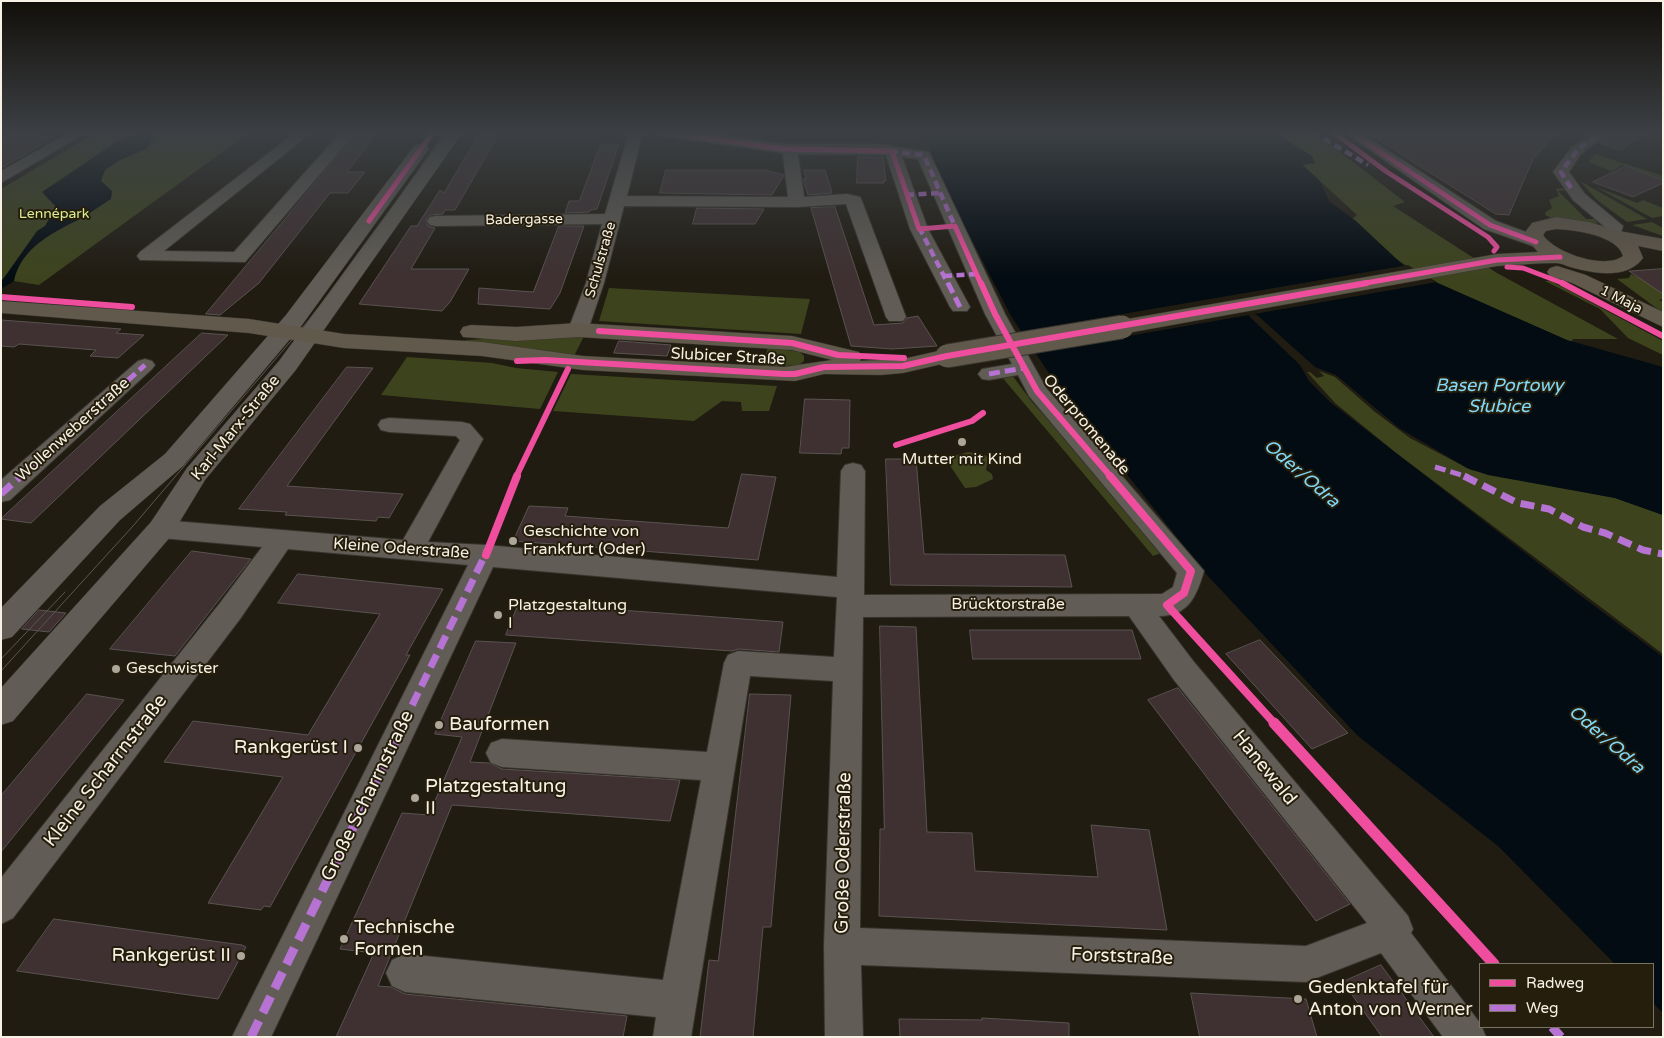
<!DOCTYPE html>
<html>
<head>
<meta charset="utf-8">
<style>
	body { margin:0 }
	#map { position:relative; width:1664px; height:1038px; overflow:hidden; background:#201c12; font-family:"Varela Round",sans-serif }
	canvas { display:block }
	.frame { position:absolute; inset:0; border:2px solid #f7f1e5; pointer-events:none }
	.legend { position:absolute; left:1479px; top:963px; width:175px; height:65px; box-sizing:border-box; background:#261e0c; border:1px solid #7a7263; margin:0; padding:6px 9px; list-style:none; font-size:15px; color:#f7f1e5 }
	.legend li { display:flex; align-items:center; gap:10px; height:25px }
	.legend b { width:25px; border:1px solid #7a7263 }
</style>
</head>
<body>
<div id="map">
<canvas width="1664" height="1038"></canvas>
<div class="frame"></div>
<ul class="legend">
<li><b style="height:6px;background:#ef4d9e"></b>Radweg</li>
<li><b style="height:6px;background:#b673d3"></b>Weg</li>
</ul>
</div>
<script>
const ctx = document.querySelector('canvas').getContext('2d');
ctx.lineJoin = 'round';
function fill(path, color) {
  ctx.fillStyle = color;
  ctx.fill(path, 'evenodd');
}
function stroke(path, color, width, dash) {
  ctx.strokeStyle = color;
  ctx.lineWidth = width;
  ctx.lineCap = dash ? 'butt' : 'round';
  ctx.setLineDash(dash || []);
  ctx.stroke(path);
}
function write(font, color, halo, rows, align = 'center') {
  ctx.font = font + ' "Varela Round",sans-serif';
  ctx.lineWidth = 4;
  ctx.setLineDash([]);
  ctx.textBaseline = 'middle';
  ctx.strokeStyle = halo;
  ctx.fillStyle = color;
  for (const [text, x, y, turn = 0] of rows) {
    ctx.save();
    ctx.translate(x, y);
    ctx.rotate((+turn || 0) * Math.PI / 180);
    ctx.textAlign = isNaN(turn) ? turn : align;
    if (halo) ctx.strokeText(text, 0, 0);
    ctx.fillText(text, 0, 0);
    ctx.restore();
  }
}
fill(new Path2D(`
	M97 132H250L39 285 1 279V189Z
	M1267 132H1314L1405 202 1393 206 1497 273 1618 339H1573L1571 342 1424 277 1390 255 1352 219 1357 215Z
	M1595 154 1663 176V179L1623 165 1611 171 1588 162Z
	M1580 181 1647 219 1627 222 1597 200Z
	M1596 187 1637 203 1643 200 1663 208V216L1652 218Z
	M1564 188 1566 190 1558 191 1586 219H1595L1598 224 1554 219 1545 215 1546 212 1552 208 1549 200 1559 196 1556 189Z
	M1652 222 1663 228V236L1632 225Z
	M1631 274 1663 289V299L1659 300 1663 302V313L1617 279 1629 278Z
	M1545 281H1551L1663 341V355L1628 338 1600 309Z
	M609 288 810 299 801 334 599 321Z
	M585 334 573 358 464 342 466 340Z
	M768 347 800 352 804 356V361L799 365 762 367Z
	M407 357 492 363 516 368 558 372 540 409 381 395Z
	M1319 371 1335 377 1375 412 1410 438 1471 470 1615 498 1663 515V654L1395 452 1335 403 1307 372H1310L1317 378 1324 376Z
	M571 374 777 386 769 411H742L741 402 722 401 694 421 553 411Z
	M1012 375 1032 402 1166 551 1153 556 1001 376Z
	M968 452 985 455 988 458 986 470 992 474 993 479 976 487 965 488 945 458Z`), '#3d441d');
fill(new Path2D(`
	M138 132H158L146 149 120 160 105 170 101 181 112 191 111 199C101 205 92 212 82 218 54 232 21 247 14 281L1 289V282L37 231 45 226 56 207 42 192 116 142Z
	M923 132H1274L1312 156 1315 163 1302 165 1319 180 1329 201 1356 221 1403 265 1424 277 1567 340 1663 367V515L1615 498 1488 475 1467 468 1399 428 1336 375 1315 367 1257 315 1251 313 1249 316 1300 365 1309 381 1330 402 1577 593 1663 657V1013L1653 1003V964H1615L1498 846 1358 736 1206 574 1060 390 1011 316 948 194Z`), '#030c12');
fill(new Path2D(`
	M1408 265 1437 282 1032 353 1018 332Z`), '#201c12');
const building = new Path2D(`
	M358 132H378L347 172H365L348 193H330L259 283 220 315 206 314Z
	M1366 132H1559L1533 159 1509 215 1496 214Z
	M1612 132H1650L1620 150 1599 143Z
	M8 134 55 137 1 168V138Z
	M498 135 455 210H445L443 214 430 215 426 220 428 226 435 228 411 269H469L450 302 442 311 359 304 411 226H417L440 190 444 193 478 136Z
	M601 144H619L597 209 591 210 589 212 565 213 569 201H579Z
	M858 157H883L886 181H883L884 183H857Z
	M1626 166 1663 180V183L1633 197 1593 182Z
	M666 170H765L784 175 772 195 660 193Z
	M804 170H825L832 193 808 195 803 179H806Z
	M835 207 874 325 903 323 907 318 918 316 937 346 892 349 851 346 811 208Z
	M697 208 764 209 755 224H693Z
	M559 226H584L560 293 550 309 478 304 479 288 533 292Z
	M1663 269V294L1629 271H1631Z
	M1 320 121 329 116 333 144 335 118 358 90 356 96 350 19 344 14 347 1 346Z
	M202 333 228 335 31 523 1 519Z
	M619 341 671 345 667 356 614 353Z
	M347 367 373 368 287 486 403 494 389 518 378 517 376 521 285 515 287 512 239 509Z
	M805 399 850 400 849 448H842L841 454 800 453Z
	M886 459H916L924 554 1065 555 1072 587 891 585Z
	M742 474 776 477 758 560 513 541 529 506 568 508 565 516 728 528Z
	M192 551 251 559 175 656 110 649Z
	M298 574 443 589 406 655H410L270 907 264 906 261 910 208 903 283 777 164 762 193 721 308 735 380 614 278 603Z
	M519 603 676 614 783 622 779 652 738 649 732 651 506 635Z
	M39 610 66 613 49 632 22 629Z
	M880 626 916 627 927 832 972 833 975 871 1098 877 1091 825 1149 830 1167 930 879 916 880 829H884Z
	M970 630H1132L1141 659H973Z
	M1260 640 1348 733 1312 749 1226 654Z
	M476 641 516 643 470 762 489 763 502 769 680 780 670 821 452 805 378 986 391 987 405 994 627 1016 623 1037H336L374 953 340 949 402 813 429 815 462 737 435 734Z
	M1178 688 1350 904 1316 921 1148 700Z
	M87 694 124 700 1 852V796Z
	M750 694 791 695 771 927H763L753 1037H700L709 960 718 961Z
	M54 919 242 945 246 947 218 999 17 971Z
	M1381 965 1409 1003 1434 1037H1382L1343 982Z
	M1191 993 1306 999 1317 1037H1200Z
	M982 1018 1069 1023V1037H900L899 1019 982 1020Z`);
fill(building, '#3f3132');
stroke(building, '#5a5350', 1);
const street = new Path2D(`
	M70 132H87L1 183V171Z
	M296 132H312L164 251 234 252 341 132H356L245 262 140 260 137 256 140 252Z
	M629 132H643L627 196 788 197 783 155 781 153 662 136 655 132H693L785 144H878L929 152 1005 314 1046 388 1204 571C1197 595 1189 616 1159 616L1194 662 1408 916 1413 929 1411 933 1480 1023 1486 1037H1443L1381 953 1306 982 861 965 863 1037H825L824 946 833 681 750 676 691 1037H653L656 1017 405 992 392 986 386 973 392 960 405 954 663 980 701 780 502 767 491 763 486 753 491 743 502 739 707 752 724 663 728 655 738 651 834 657 837 597 493 567 271 1037H232L468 565 288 549 240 619 13 918 1 924V878L220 603 262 547 161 538 152 535 148 529 152 523 161 520 403 540 460 440 456 436 389 432 381 430 378 425 381 420 389 418 462 422 470 424 483 439 428 542 486 545 837 577 841 471 845 465 853 463 861 465 865 471 864 595 1162 594 1173 587 1177 573 1029 396 1018 375 989 380 982 379 978 374 982 369 1012 364 985 314 918 159 902 157 928 229 970 307 967 311H953L950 307 910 229 886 155 798 154 804 197 847 194 860 197 862 201 906 317 903 321H889L886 317 846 204 797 207 624 206 604 283 588 330 585 334 578 336 571 334 568 330 586 283 602 224 436 226 430 225 427 221 430 217 436 216 605 214ZM1129 616 1174 680 1367 923 1306 946 860 928 863 617Z
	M1343 132H1360L1496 221 1542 238 1545 242 1542 246 1536 247 1484 229Z
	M1594 132H1610L1581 154 1569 172 1585 194 1623 226 1621 233 1609 239 1603 238 1600 234 1606 228 1573 200 1553 172 1571 148Z
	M145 359 152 361 155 365 152 369 10 500 1 502V480L138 361Z`);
const secondary = new Path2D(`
	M447 132H463L295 371 205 480 171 536 13 721 1 725V688L151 522 187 468 279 361Z
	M421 144 427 145 429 149 302 325 183 466 120 520 12 637 1 640V608L100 506 165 454 286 315 415 145Z`);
const primary = new Path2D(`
	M1556 217 1589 222 1619 231 1663 239V251L1638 246 1643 258C1628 279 1596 274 1574 268 1568 267 1562 263 1556 263 1536 263 1516 265 1497 266L1122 334 1114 332 1111 327 1114 322 1122 320 1497 254 1538 252 1523 235 1532 223ZM1556 229C1575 230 1617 235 1623 256 1605 270 1555 253 1543 235L1546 231Z
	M1557 266 1586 275 1663 312V327L1572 283 1550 276 1547 272 1550 268Z
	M1 301 249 319 344 334 482 342 583 356 784 367 832 360 792 350 578 337 516 341 463 337 460 332 463 327 471 325 516 327 578 323 792 336 859 352 862 357 860 361 903 359 947 349 955 351 958 356 955 361 903 373 881 375 824 374 795 381 583 370 482 356 344 348 249 333 1 313Z`);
stroke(street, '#38352e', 2);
stroke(secondary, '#38352e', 1);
stroke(primary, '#38352e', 1);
fill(street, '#615d56');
fill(secondary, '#615d56');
fill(primary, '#61594b');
stroke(new Path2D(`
	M1 659 65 592
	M1 671 133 526 308 321 354 263 445 132`), '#5c584e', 1);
const primaryBridge = new Path2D(`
	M947 356 1122 327`);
stroke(primaryBridge, '#38352e', 25, []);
stroke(primaryBridge, '#61594b', 23);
stroke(new Path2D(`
	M1313 132 1368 165
	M890 151 924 155 956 229
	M1571 188 1561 172 1579 148 1603 132
	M906 195 940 193
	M919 227 948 284
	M944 276 977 274`), '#b673d3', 4.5, [8, 4.5]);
stroke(new Path2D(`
	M948 283 960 307
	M989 374 1024 368
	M1435 467 1468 477
	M20 477 145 365`), '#b673d3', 5, [11, 5]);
stroke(new Path2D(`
	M1464 476 1518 503 1549 509 1583 527 1605 533 1643 550 1663 554
	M1 494 21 476
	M403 724 487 551`), '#b673d3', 7, [14, 7]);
stroke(new Path2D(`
	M1552 1027 1561 1037
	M251 1037 404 723`), '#b673d3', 9, [18, 9]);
stroke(new Path2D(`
	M662 132 785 149 892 151 919 229 955 226 981 284
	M1333 132 1387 172 1488 237 1497 247 1494 251
	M1350 132 1490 225 1536 242
	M369 221 433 132
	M1507 267 1523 268 1565 284
	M1360 284 1497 260 1560 257`), '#ef4d9e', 5);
stroke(new Path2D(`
	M981 283 995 314 1037 391 1111 477
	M1562 283 1663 336
	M1 297 132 307
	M599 331 792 343 838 355 904 358
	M517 361 545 360 784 374H795L824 367 903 366 947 356 1367 283
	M896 445 972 421 983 413
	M516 477 568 369`), '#ef4d9e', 6);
stroke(new Path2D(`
	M1110 476 1191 571 1184 593 1167 605 1275 724
	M486 555 517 476`), '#ef4d9e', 8);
stroke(new Path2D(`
	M1274 723 1494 964`), '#ef4d9e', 11);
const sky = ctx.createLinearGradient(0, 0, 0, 277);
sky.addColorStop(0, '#120f0a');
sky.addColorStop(0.48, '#3c4044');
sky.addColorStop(1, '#3c404400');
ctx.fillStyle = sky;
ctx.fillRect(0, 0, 1664, 277);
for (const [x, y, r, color] of [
	[962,442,5,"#aca69b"],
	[513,541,5,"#aca69b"],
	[498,615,5,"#aca69b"],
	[116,669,5,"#aca69b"],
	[439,725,5,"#aca69b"],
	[358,748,5,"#aca69b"],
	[415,798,5,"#aca69b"],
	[344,939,5,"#aca69b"],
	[241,956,5,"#aca69b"],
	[1298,999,5,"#aca69b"]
]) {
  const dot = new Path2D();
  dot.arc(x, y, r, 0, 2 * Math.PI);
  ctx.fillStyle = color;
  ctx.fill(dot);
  stroke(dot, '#261e0c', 2);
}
write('14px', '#daed90', '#261e0c', [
	["Lennépark",54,214]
]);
write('14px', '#f7f1e5', '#261e0c', [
	["Badergasse",524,220,-1],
	["Schulstraße",601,260,-74],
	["1 Maja",1621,300,27]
]);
write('16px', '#f7f1e5', '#261e0c', [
	["Slubicer Straße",728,357,3],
	["Oderpromenade",1086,425,50],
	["Karl-Marx-Straße",236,428,-51],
	["Wollenweberstraße",73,430,-42],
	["Kleine Oderstraße",401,549,4],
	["Brücktorstraße",1008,605]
]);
write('16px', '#f7f1e5', '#261e0c', [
	["Mutter mit Kind",962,460,"center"],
	["Geschichte von",523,532],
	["Frankfurt (Oder)",523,550],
	["Platzgestaltung",508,606],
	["I",508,624],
	["Geschwister",126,669]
], 'left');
write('italic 18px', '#81d9f9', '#261e0c', [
	["Basen Portowy",1499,386],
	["Słubice",1499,407],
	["Oder/Odra",1301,474,41],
	["Oder/Odra",1606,740,41]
]);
write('19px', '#f7f1e5', '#261e0c', [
	["Bauformen",449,725],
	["Rankgerüst I",348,748,"right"],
	["Platzgestaltung",425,787],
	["II",425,809],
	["Technische",354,928],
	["Formen",354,950],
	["Rankgerüst II",231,956,"right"],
	["Gedenktafel für",1308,988],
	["Anton von Werner",1308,1010]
], 'left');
write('19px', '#f7f1e5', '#261e0c', [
	["Hanewald",1264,768,51],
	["Kleine Scharrnstraße",106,771,-52],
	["Große Scharrnstraße",368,796,-64],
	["Große Oderstraße",844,853,-89],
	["Forststraße",1122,957,2]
]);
</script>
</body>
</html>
